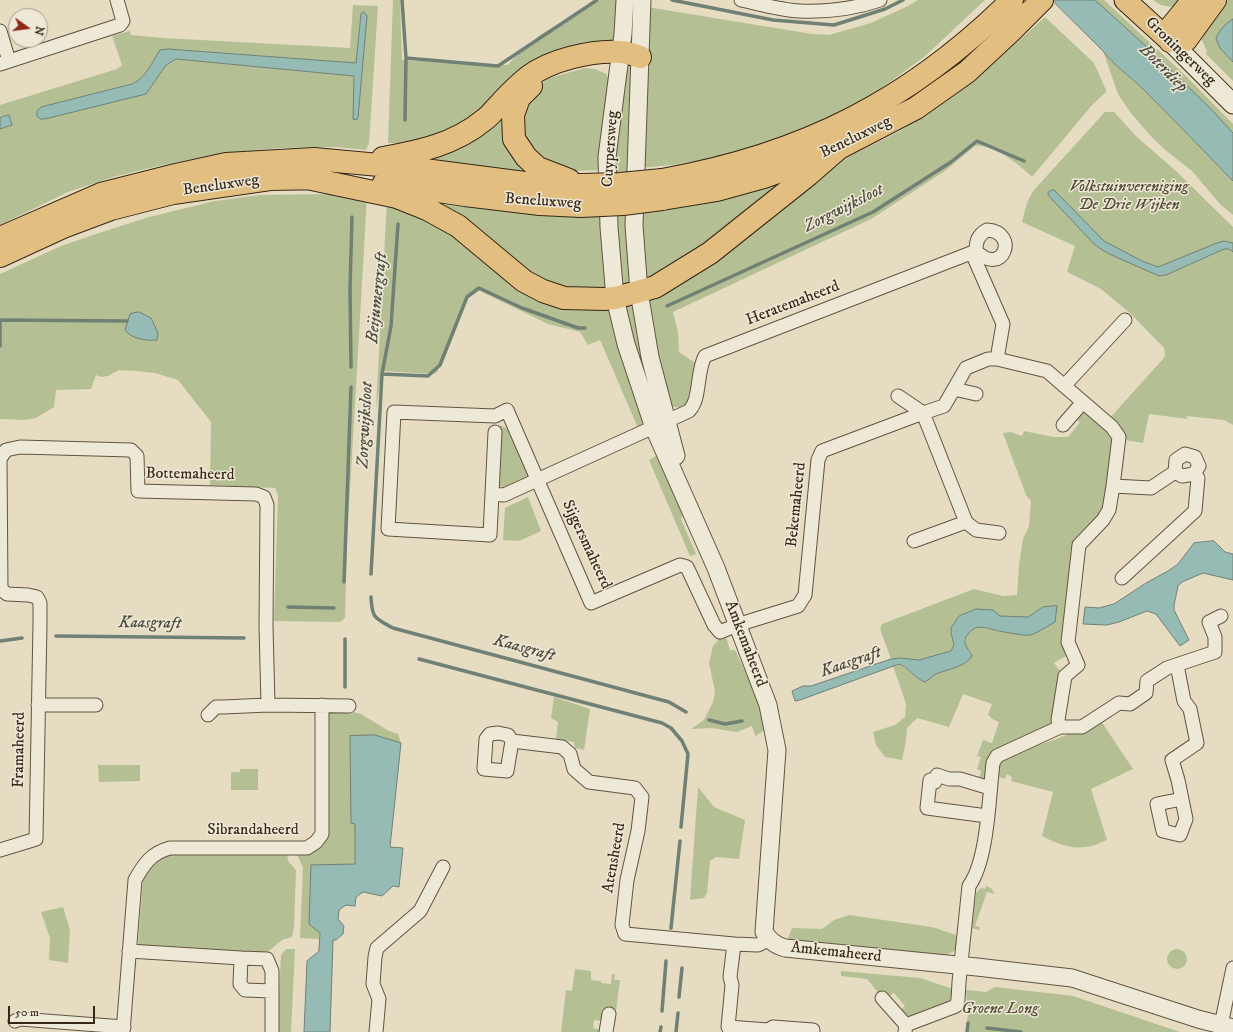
<!DOCTYPE html>
<html>
<head>
<meta charset="utf-8">
<style>
	body { margin:0 }
	#map { position:relative; width:1233px; height:1032px; overflow:hidden; background:#e5dcc2; font-family:"IM FELL DW Pica",serif }
	canvas { display:block }
	.north { position:absolute; left:8px; top:8px; width:40px; height:40px; box-sizing:border-box; background:#eee8d7; border:1px solid #a59b8a; border-radius:50%; rotate:104deg; font-size:11px; font-weight:700; line-height:16px; text-align:center; color:#372716 }
	.north::after { content:''; display:block; margin:auto; width:14px; height:18px; background:#8f2418; clip-path:polygon(50% 0,100% 100%,50% 72%,0 100%) }
	.scale { position:absolute; left:8px; top:1006px; width:87px; height:18px; box-sizing:border-box; border:2px solid #372716; border-top:0; padding-left:5px; font-size:12px; line-height:14px; white-space:nowrap; color:#372716; -webkit-text-stroke:3px #eee8d7; paint-order:stroke }
</style>
</head>
<body>
<div id="map">
<canvas width="1233" height="1032"></canvas>
<div class="north">N</div>
<div class="scale">50 m</div>
</div>
<script>
const ctx = document.querySelector('canvas').getContext('2d');
ctx.lineJoin = 'round';
function fill(path, color) {
  ctx.fillStyle = color;
  ctx.fill(path, 'evenodd');
}
function stroke(path, color, width, dash) {
  ctx.strokeStyle = color;
  ctx.lineWidth = width;
  ctx.lineCap = dash ? 'butt' : 'round';
  ctx.setLineDash(dash || []);
  ctx.stroke(path);
}
function write(font, color, halo, rows, align = 'center') {
  ctx.font = font + ' "IM FELL DW Pica",serif';
  ctx.lineWidth = 3;
  ctx.setLineDash([]);
  ctx.textBaseline = 'middle';
  ctx.strokeStyle = halo;
  ctx.fillStyle = color;
  for (const [text, x, y, turn = 0] of rows) {
    ctx.save();
    ctx.translate(x, y);
    ctx.rotate((+turn || 0) * Math.PI / 180);
    ctx.textAlign = isNaN(turn) ? turn : align;
    if (halo) ctx.strokeText(text, 0, 0);
    ctx.fillText(text, 0, 0);
    ctx.restore();
  }
}
fill(new Path2D(`
	M393 0H400L402 60 508 65 514 58 540 35 577 13 600 0H620L619 35 613 42 572 53 456 131 412 143H388Z
	M918 0H985L924 57 865 100 836 117 759 145 708 159 672 165 639 168 647 7 812 34 829 35 871 23 906 7Z
	M1095 0H1104L1187 77 1233 124V133C1189 87 1142 43 1095 0Z
	M1153 0H1185C1176 9 1162 8 1153 0Z
	M1220 0H1233V19L1226 24 1220 48 1233 62V81L1206 54 1207 52 1202 40V34Z
	M353 5 378 6 369 143 366 150 336 147 281 148 222 153 154 167 113 177 68 192 0 225V129L12 125 9 115 0 118V105L117 69 122 65 112 36 130 31 131 35 164 38 350 48ZM361 14 353 119 354 76 176 59 166 65 146 94 45 119H40L138 81 145 74 160 50H182L356 63Z
	M1045 17 1094 63 1106 90V92L1092 105 1032 177C1020 165 993 143 975 146L945 171 871 219 673 312 678 332 679 352 695 363 687 404 682 408 668 406 648 300 838 162 900 131 974 81Z
	M1103 51C1113 65 1130 76 1143 89 1173 119 1203 150 1233 181V215L1220 204 1192 171 1164 149 1149 134 1130 112 1118 94Z
	M624 66 630 67 633 71 634 283 627 286 623 284 621 278 613 164Z
	M585 68 595 69 606 74 612 87 603 170 571 171 556 168 522 144 518 112 529 93 549 78Z
	M513 102 532 174 420 159Z
	M1105 112H1114L1136 136 1177 172 1233 227V243L1229 242 1158 267 1142 261 1109 245 1092 231 1095 245 1161 276 1224 249H1229L1233 252V425L1224 420 1186 416 1188 419 1149 414 1143 443 1124 440 1108 420 1163 359 1165 355 1164 348 1131 314 1101 289 1067 272 1075 246 1022 222C1025 210 1027 200 1034 190Z
	M798 177 655 281 645 279 641 212Z
	M340 194 367 197 347 541 345 618 340 622 274 621 278 495 275 488 210 485 211 422 178 380 155 373 136 371 119 370 108 376 101 377 96 375 91 389 56 390 54 407 36 418 24 420 0 419V274L61 246 96 234 149 217 215 201 260 195Z
	M411 195 604 214 610 288 554 290Z
	M387 199 408 206 504 269 608 304 644 422 638 428 600 340 588 345 580 332 548 324 480 291H473L468 294 437 372 433 374 382 371 376 409Z
	M634 299 655 400 644 379 628 318 626 303Z
	M1083 412H1087L1114 435 1107 489 1101 512 1075 538 1071 655 1068 659 1066 656 1054 663 1061 672 1053 726 1013 744 986 780 979 779 981 771 977 769 981 757 977 756 983 740 992 743 999 722 994 720 988 715 992 704 963 694 949 727 917 718 907 728 906 741 902 760 885 757 876 745 873 732 895 725 905 717 906 704 893 666 900 664 918 679 925 682 934 675 965 663 972 654 965 646 966 637 969 632 976 628 982 626 998 631 1030 635 1055 622 1056 606 1043 607 1028 617 1000 616 993 610 959 616C949 630 949 629 954 645L951 651 919 660 901 658 891 659 880 629 882 624 974 589 1003 596 1017 595 1019 565 1023 539 1029 526 1031 501 1026 495 1003 433 1011 432 1022 436 1024 431 1053 437H1068L1080 422 1076 420Z
	M500 425 511 431 530 479C518 484 509 493 497 484Z
	M659 454 685 511 681 519 696 554 690 556 649 460Z
	M528 497 541 531 519 541 503 540 505 508Z
	M722 636 726 637 730 650H735L762 707 765 726 762 732 755 736 752 726 737 732 711 728 691 729 704 720 713 702 715 691 709 663 713 646Z
	M554 697 590 709 584 750 575 748 574 742 556 739 558 722 551 718Z
	M345 710 361 714 389 731 398 734 401 743 375 735 351 823 355 824V864L320 933 319 939 300 938 303 868 296 852H313L324 843 327 825 328 723 329 711Z
	M1101 721 1133 769 1091 789 1107 840C1100 843 1092 847 1085 847 1070 849 1055 843 1042 836L1053 792 1011 781 1012 777 1007 774 1005 779 996 776 998 762 1019 751 1054 740Z
	M98 765H140V781L99 782Z
	M240 769H258V790H231V772H240Z
	M698 787 714 807 745 820 739 859 716 857 710 861 707 893 704 898 690 900Z
	M169 852H287L288 861 296 870 294 927 292 937 282 940 265 954 142 946 138 943 143 880 153 863Z
	M986 886 991 888 995 894 987 892 975 926 980 927 979 930 972 928 976 893 981 888 985 889Z
	M63 907 70 930 68 963 49 960 50 938 41 912Z
	M849 915 932 927 956 935V950L947 955 788 939 792 928 822 929 834 920Z
	M286 949H295L291 1032H277L281 955Z
	M1167 959a10 10 0 1 1 20 0a10 10 0 1 1-20 0Z
	M575 969 591 971V980L601 981V983L611 984 612 974H615L614 980H620L616 1011 605 1010 603 1021 594 1020 593 1028 602 1030 601 1032H561L566 990 572 991Z
	M841 971 920 978 953 989 949 1004 908 1021 899 1011 905 1006 894 993 888 997 881 996 867 979 841 976Z
	M995 987 1073 996 1180 1032H966L968 1012 966 990 986 992Z`), '#b4c094');
const water = new Path2D(`
	M1052 0H1095L1148 48 1210 108 1233 133V181C1203 150 1173 119 1143 89 1130 76 1113 65 1103 51Z
	M364 12 367 16 358 118 356 120 353 119 354 76 176 59 166 65 146 94 45 119H40L37 116V111L41 107 132 84C146 78 152 62 160 50L168 49 356 63 361 14Z
	M1233 19V62L1220 48 1216 39C1219 30 1225 24 1233 19Z
	M9 115 12 125 0 129V118Z
	M1052 190H1054L1104 241 1142 261 1158 267 1217 243 1224 241 1233 243V252L1229 249H1224L1166 275 1159 276 1107 253 1095 245 1048 195V193Z
	M139 312 151 318 158 333 157 340C145 341 132 339 125 330L130 314Z
	M1214 541 1225 552 1233 554V580L1203 573 1182 582 1178 586 1174 605V610L1189 640 1180 646 1156 614 1147 611 1119 622 1107 625 1083 624 1085 607 1099 608 1114 604 1146 583 1168 571 1178 564 1194 543Z
	M1057 606 1055 622C1049 625 1036 634 1030 635 1024 636 1005 632 999 631 988 629 977 622 968 634 961 642 968 649 972 655 969 666 945 670 936 674 932 676 929 680 925 682 914 678 908 667 899 664L800 700 795 701 792 691 803 686H811L891 659 901 658 919 660 951 651 954 645 951 633V628L959 616 976 609 993 610 1000 616 1028 617 1043 607Z
	M375 735 401 743 390 847 403 848 399 887 393 886 382 896 363 892 356 897 355 906 346 905 339 910 338 919 344 926 343 934 336 940H333L330 1032H304L307 961 319 951 320 933 309 924 311 865 355 864V824L351 823 350 736Z`);
fill(water, '#96bbb5');
stroke(water, '#708075', 1);
stroke(new Path2D(`
	M402 0 406 58 405 120
	M672 0 773 20 834 25 885 9 903 0
	M406 58 498 66 597 0
	M667 306 873 212 951 162 977 141 1024 161
	M0 346V320L127 321
	M351 367 350 288 352 217
	M382 374 428 376 440 365 467 297 479 288 522 308 578 328H585
	M371 574 382 374 391 326 398 224
	M344 582 351 387
	M371 597C372 619 375 618 393 628L669 702 686 712
	M288 607 334 608
	M56 636 244 638
	M0 641 22 638
	M419 659 662 723 671 728 682 741 688 754 681 827
	M345 687V639
	M709 720 725 724 742 721
	M671 928 680 841
	M679 997 682 968
	M662 1011 666 961
	M987 1028 1021 1032
	M660 1032 661 1027
	M676 1032 678 1013
	M967 1032 968 1023`), '#708075', 3.5);
const minor = new Path2D(`
	M741 0C759 4 781 10 799 11 826 12 854 9 880 0
	M0 31 9 61
	M0 64 120 25 123 21 117 0
	M987 230C1020 232 1003 278 976 251 976 241 978 235 987 230Z
	M972 253 1003 324 997 359 1047 371 1112 427 1119 437 1113 486 1151 488 1175 472 1182 476 1194 474 1199 466 1195 457 1185 454 1176 460 1175 472
	M1064 386 1125 320
	M954 389 976 394
	M1063 425 1083 402
	M495 432 490 535 388 529 394 412 495 416 507 410 591 603 680 565 687 567 714 625 720 632 737 625 798 606 805 595 818 460 822 451 923 413 898 396
	M492 494 504 495 689 411C701 399 696 373 705 356L976 251
	M966 522 976 530 999 533
	M914 541 966 522 923 413 944 406 966 368 988 359H997
	M1122 578 1195 511 1198 478 1194 474
	M1177 665 1184 701 1190 709 1197 743 1172 760 1178 780 1186 819 1180 835 1163 831 1157 804 1182 799
	M38 705H96
	M208 715 216 707H223L268 705 349 706
	M1060 727H1082L1119 703 1130 704 1146 693 1147 681 1167 668 1215 652V637L1209 622 1221 616
	M512 741 508 735 498 733 490 734 486 739 484 769 507 771 512 741 562 747 570 754 574 769 589 782 635 788 642 797 638 831 627 880 622 925 625 934 734 944 758 945 768 940
	M987 816 927 808 930 780 935 782 937 775 949 779H960L990 788
	M0 850 36 839 40 624V603L37 597 28 595 7 594 1 589 0 459 6 450 20 447 131 450 137 456 138 491 256 494 264 497 267 505 266 626 268 705
	M734 944 730 977 732 985 728 1027 768 1030V1032
	M129 951 241 958
	M882 998 906 1025 905 1032
	M15 1021 20 1019 124 1027
	M906 1025 956 1006 958 1000 959 982 969 886C988 860 989 796 993 763L997 756 1060 727 1058 720 1065 676 1078 665 1068 642 1079 545 1103 520 1109 510 1113 486
	M1221 1025 1233 968
	M768 1030 773 1027 813 1030
	M123 1032 135 880C144 864 151 853 170 848H307L316 842 322 834V705
	M272 1032V971L267 959 241 958 240 984 245 990 272 991
	M376 1032 379 999 373 984 375 957 377 948 420 911 443 867
	M606 1032 609 1014`);
const tertiary = new Path2D(`
	M625 0 623 34 607 157 609 227 615 298 626 344 654 428 716 568 768 705 777 750 764 932C770 941 775 945 785 948L977 967 1072 978 1198 1019 1233 1028
	M642 0 634 225 639 292 650 357 676 456`);
const secondary = new Path2D(`
	M1170 41 1233 104`);
const primary = new Path2D(`
	M1125 0 1170 41`);
const trunk = new Path2D(`
	M1193 0 1171 27 1170 41 1186 40 1215 0
	M531 86 519 98 513 115 514 139 526 157 538 168 569 180
	M383 158C419 152 455 144 484 120 490 116 494 110 499 105 508 95 517 86 528 77 550 60 592 50 620 52 627 52 634 55 640 57
	M307 178 397 197 427 209 458 226 524 281 543 291 564 298 604 299 615 298 655 287 710 253 808 175 839 148
	M662 180C803 155 910 101 1012 0
	M384 183 465 195 540 204 581 206
	M662 199 717 190 764 177 798 165 839 148 916 108 967 72 1010 32 1042 0
	M0 238 101 194 176 175 226 164 314 159 401 167 540 185H581
	M0 256 63 227 111 209 173 193 270 179 322 178`);
stroke(minor, '#625441', 15);
stroke(tertiary, '#625441', 19);
stroke(secondary, '#372716', 21);
stroke(primary, '#372716', 23);
stroke(trunk, '#372716', 24);
stroke(minor, '#eee8d7', 13);
stroke(tertiary, '#eee8d7', 17);
stroke(secondary, '#eee8d7', 19);
stroke(primary, '#e2be81', 21);
stroke(trunk, '#e2be81', 22);
const trunkBridge = new Path2D(`
	M581 185 620 184 662 180
	M581 206 623 204 662 199`);
stroke(trunkBridge, '#372716', 24, []);
stroke(trunkBridge, '#e2be81', 22);
write('16px', '#372716', '#eee8d7', [
	["Groningerweg",1180,52,44],
	["Beneluxweg",856,138,-26],
	["Cuypersweg",611,149,-86],
	["Beneluxweg",221,186,-8],
	["Beneluxweg",543,202,4],
	["Heratemaheerd",793,304,-21],
	["Bottemaheerd",190,475,1],
	["Bekemaheerd",797,505,-84],
	["Sijgersmaheerd",586,545,65],
	["Amkemaheerd",745,644,69],
	["Framaheerd",20,750,-89],
	["Sibrandaheerd",253,831],
	["Atensheerd",615,858,-80],
	["Amkemaheerd",836,953,6]
]);
write('italic 16px', '#564d36', '#eee8d7', [
	["Volkstuinvereniging",1129,188],
	["De Drie Wijken",1129,206],
	["Groene Long",1000,1010]
]);
write('italic 17px', '#4f4c3e', '#eee8d7', [
	["Boterdiep",1163,69,45],
	["Zorgwijksloot",844,209,-27],
	["Beijumergraft",378,298,-84],
	["Zorgwijksloot",366,425,-87],
	["Kaasgraft",150,624,1],
	["Kaasgraft",524,649,15],
	["Kaasgraft",851,663,-19]
]);
</script>
</body>
</html>
